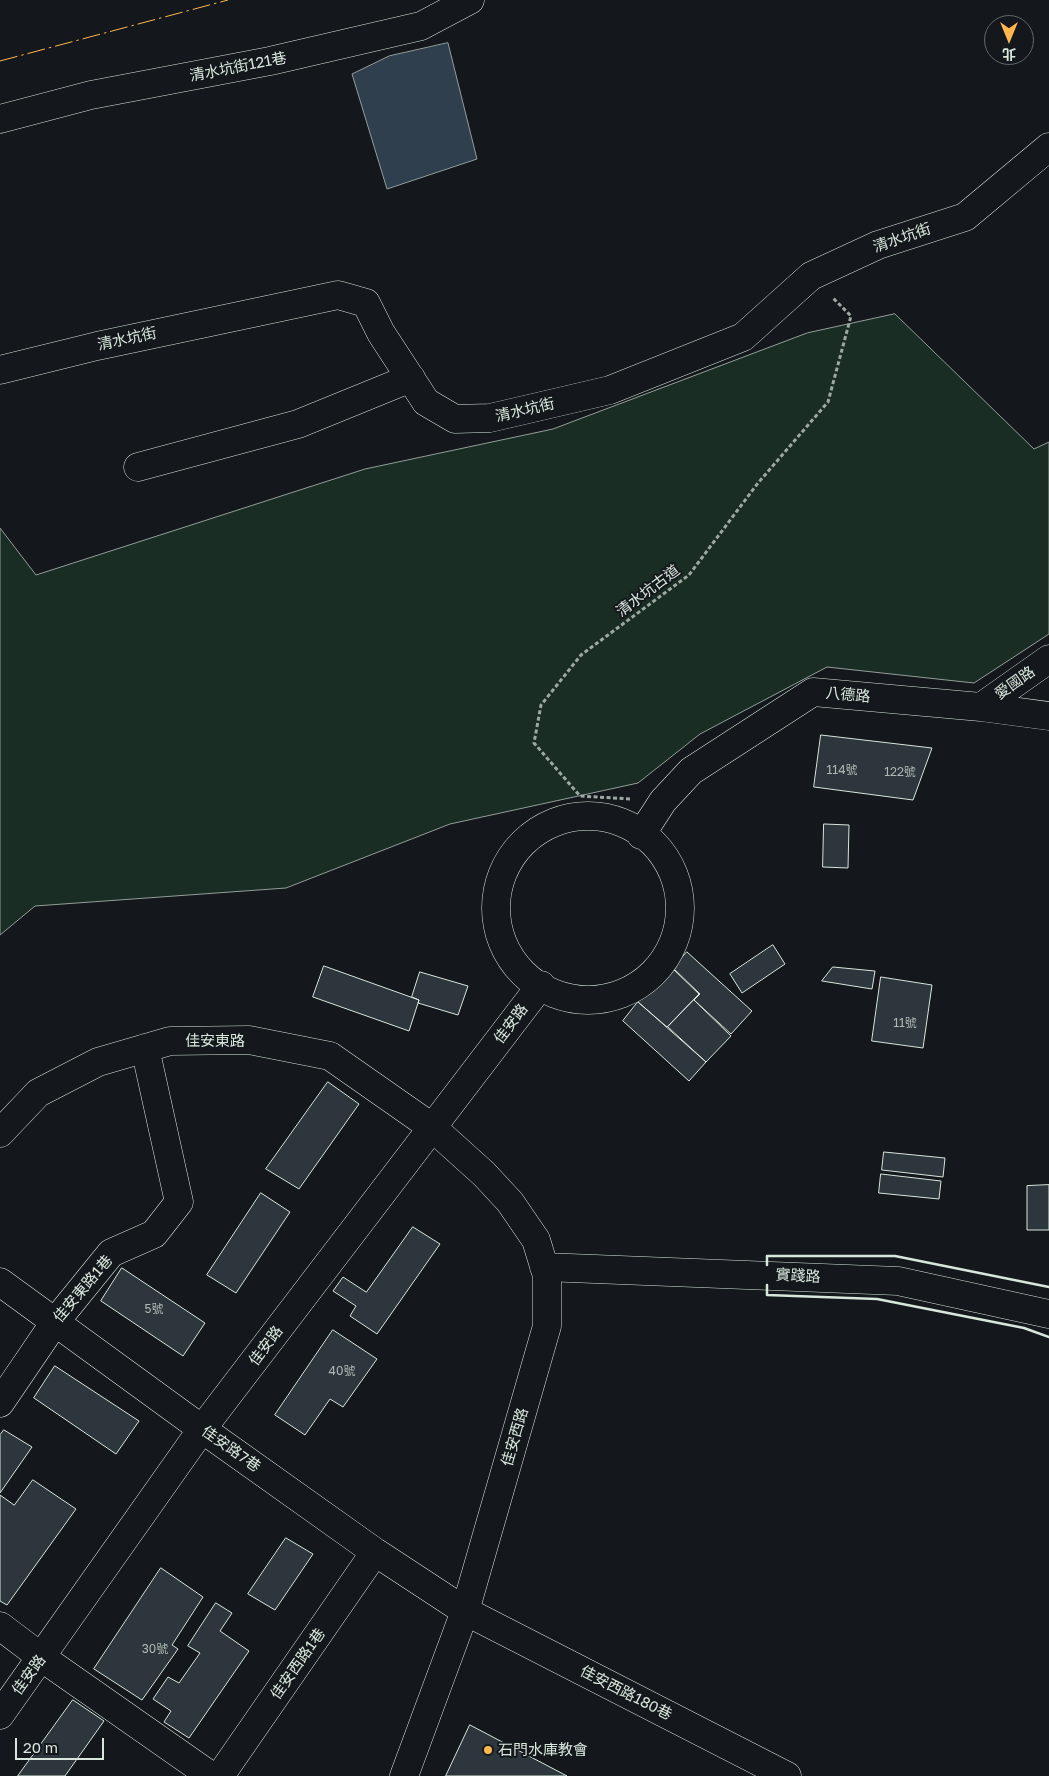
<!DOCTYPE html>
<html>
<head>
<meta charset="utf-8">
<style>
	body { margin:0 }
	#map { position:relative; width:1049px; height:1776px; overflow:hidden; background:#14181c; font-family:"Golos Text","Noto Sans TC",sans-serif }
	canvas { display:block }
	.north { position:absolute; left:984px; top:15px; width:50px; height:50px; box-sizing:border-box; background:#14181c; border:1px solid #626a69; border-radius:50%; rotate:180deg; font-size:14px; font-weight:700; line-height:20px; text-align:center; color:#d8e6dc }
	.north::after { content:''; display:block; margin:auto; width:18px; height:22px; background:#ffb74d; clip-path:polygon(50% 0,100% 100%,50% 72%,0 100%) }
	.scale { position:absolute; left:15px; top:1738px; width:89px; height:22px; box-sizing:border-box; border:2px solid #d8e6dc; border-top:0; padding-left:6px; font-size:15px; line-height:18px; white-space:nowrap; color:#d8e6dc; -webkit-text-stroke:4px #14181c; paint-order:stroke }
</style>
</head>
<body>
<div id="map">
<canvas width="1049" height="1776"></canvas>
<div class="north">北</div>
<div class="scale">20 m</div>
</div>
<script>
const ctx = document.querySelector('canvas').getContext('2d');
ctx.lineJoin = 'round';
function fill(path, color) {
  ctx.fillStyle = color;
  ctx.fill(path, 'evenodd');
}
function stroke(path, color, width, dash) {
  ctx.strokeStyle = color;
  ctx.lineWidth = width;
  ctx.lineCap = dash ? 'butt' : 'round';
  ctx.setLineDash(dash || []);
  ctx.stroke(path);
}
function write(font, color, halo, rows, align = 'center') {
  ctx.font = font + ' "Golos Text","Noto Sans TC",sans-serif';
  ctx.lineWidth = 4;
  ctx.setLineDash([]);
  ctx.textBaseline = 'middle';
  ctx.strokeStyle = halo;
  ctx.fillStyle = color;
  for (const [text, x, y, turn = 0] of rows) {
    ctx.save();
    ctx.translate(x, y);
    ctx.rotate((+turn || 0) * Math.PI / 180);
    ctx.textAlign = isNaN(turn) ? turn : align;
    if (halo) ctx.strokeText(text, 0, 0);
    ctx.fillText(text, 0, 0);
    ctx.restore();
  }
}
const green = new Path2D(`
	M895 314 1034 449 1049 442V634L974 683 827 667 700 734 638 783 450 824 286 888 35 906 0 935V528L36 575 365 469 553 429 807 333Z`);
fill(green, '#1a2d24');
stroke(green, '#939e99', 1);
const water = new Path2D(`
	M448 43 477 159 387 189 352 74 389 56Z`);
fill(water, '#2f3f4d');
stroke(water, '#939e99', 1);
const building = new Path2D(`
	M821 735 932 748 913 800 814 787Z
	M824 824 849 825 848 868 823 867Z
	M773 945 785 964 742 993 730 974Z
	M687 952 752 1011 731 1034 694 1000 700 994 673 968Z
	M324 966 419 1000 409 1031 313 997Z
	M833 967 875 971 872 989 822 981Z
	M672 968 699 994 667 1027 638 1002Z
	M420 972 468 986 458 1015 418 1003 419 1000 412 997Z
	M881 977 932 985 923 1048 872 1041Z
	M694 1000 731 1036 706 1062 668 1027Z
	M638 1002 706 1062 689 1081 623 1021Z
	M328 1082 359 1104 299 1189 266 1169Z
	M884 1152 945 1158 943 1177 882 1170Z
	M881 1174 941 1181 939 1199 879 1193Z
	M1049 1185V1230H1027V1186Z
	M261 1193 290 1212 236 1293 207 1275Z
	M413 1227 440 1244 377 1334 350 1316 356 1306 333 1291 343 1277 366 1292Z
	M122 1268 205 1323 183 1356 101 1301Z
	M333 1330 377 1359 343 1407 330 1399 305 1435 275 1415Z
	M55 1366 139 1421 116 1454 34 1398Z
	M4 1430 32 1447 0 1493V1435Z
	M33 1480 76 1509 7 1605 0 1601V1495L14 1505Z
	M286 1538 313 1554 275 1610 248 1594Z
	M161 1568 203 1597 172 1645 178 1649 142 1700 94 1669Z
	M216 1603 232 1613 220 1631 249 1651 189 1738 164 1722 171 1711 153 1699 168 1677 179 1683 200 1653 188 1646Z
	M73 1700 104 1721 65 1776H18Z
	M470 1725 567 1776H446Z`);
fill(building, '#2c363c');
stroke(building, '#d8e6dc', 1);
const minor = new Path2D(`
	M0 119 91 95 270 61 421 26 470 0
	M0 370 97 346 338 295 366 303 381 333 426 402 455 419 490 418 610 390 743 337 811 276 878 245 965 217 1049 147
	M138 467 298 424 411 378
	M981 707 1049 659
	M496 908a92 92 0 1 1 184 0a92 92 0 1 1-184 0Z
	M641 835 663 801 691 771 813 692 981 707 1049 716
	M0 1133 38 1093 98 1062 170 1041 249 1040 330 1056 433 1128 484 1174 510 1202 536 1240 547 1276V1326L465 1611 404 1776
	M544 1267 898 1281 1049 1314
	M0 1282 202 1429 375 1552 465 1611 787 1776
	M0 1403 55 1322 111 1253 154 1234 179 1202 145 1048
	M0 1626 41 1657 211 1776
	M0 1715 202 1429 541 985
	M220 1776 375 1552`);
stroke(minor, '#d8e6dc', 29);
stroke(new Path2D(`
	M630 799 580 796 534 743 541 705 581 655 689 575 758 483 828 402 851 316 833 298`), '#9da8a2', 3, [4, 2.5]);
stroke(minor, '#14181c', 28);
stroke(new Path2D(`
	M767 1265V1256H895L1049 1287
	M767 1285V1295L877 1299 1024 1328 1049 1337`), '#d8e6dc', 2.5);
stroke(new Path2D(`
	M0 61 228 0`), '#ffb74d', 1, [18, 4, 2.5, 4]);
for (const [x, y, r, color] of [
	[488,1750,5,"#ffb74d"]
]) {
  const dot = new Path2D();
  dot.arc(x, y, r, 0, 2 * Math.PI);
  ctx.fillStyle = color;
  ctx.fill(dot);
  stroke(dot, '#14181c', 2);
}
write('12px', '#adbab4', null, [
	["114號",842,770],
	["122號",900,772],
	["11號",905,1023],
	["5號",154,1309],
	["40號",342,1371],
	["30號",155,1649]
]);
write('15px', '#d8e6dc', '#14181c', [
	["清水坑街121巷",238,67,-11],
	["清水坑街",902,238,-19],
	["清水坑街",127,339,-12],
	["清水坑街",525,410,-13],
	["清水坑古道",648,591,-37],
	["愛國路",1015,683,-35],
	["八德路",848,695,5],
	["佳安路",511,1024,-53],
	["佳安東路",215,1041],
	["實踐路",798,1276,3],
	["佳安東路1巷",83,1289,-50],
	["佳安路",266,1346,-53],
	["佳安西路",515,1437,-74],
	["佳安路7巷",231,1449,35],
	["佳安西路1巷",298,1664,-55],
	["佳安路",29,1675,-54],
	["佳安西路180巷",626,1693,27]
]);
write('15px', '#d8e6dc', '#14181c', [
	["石門水庫教會",498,1750]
], 'left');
</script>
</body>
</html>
